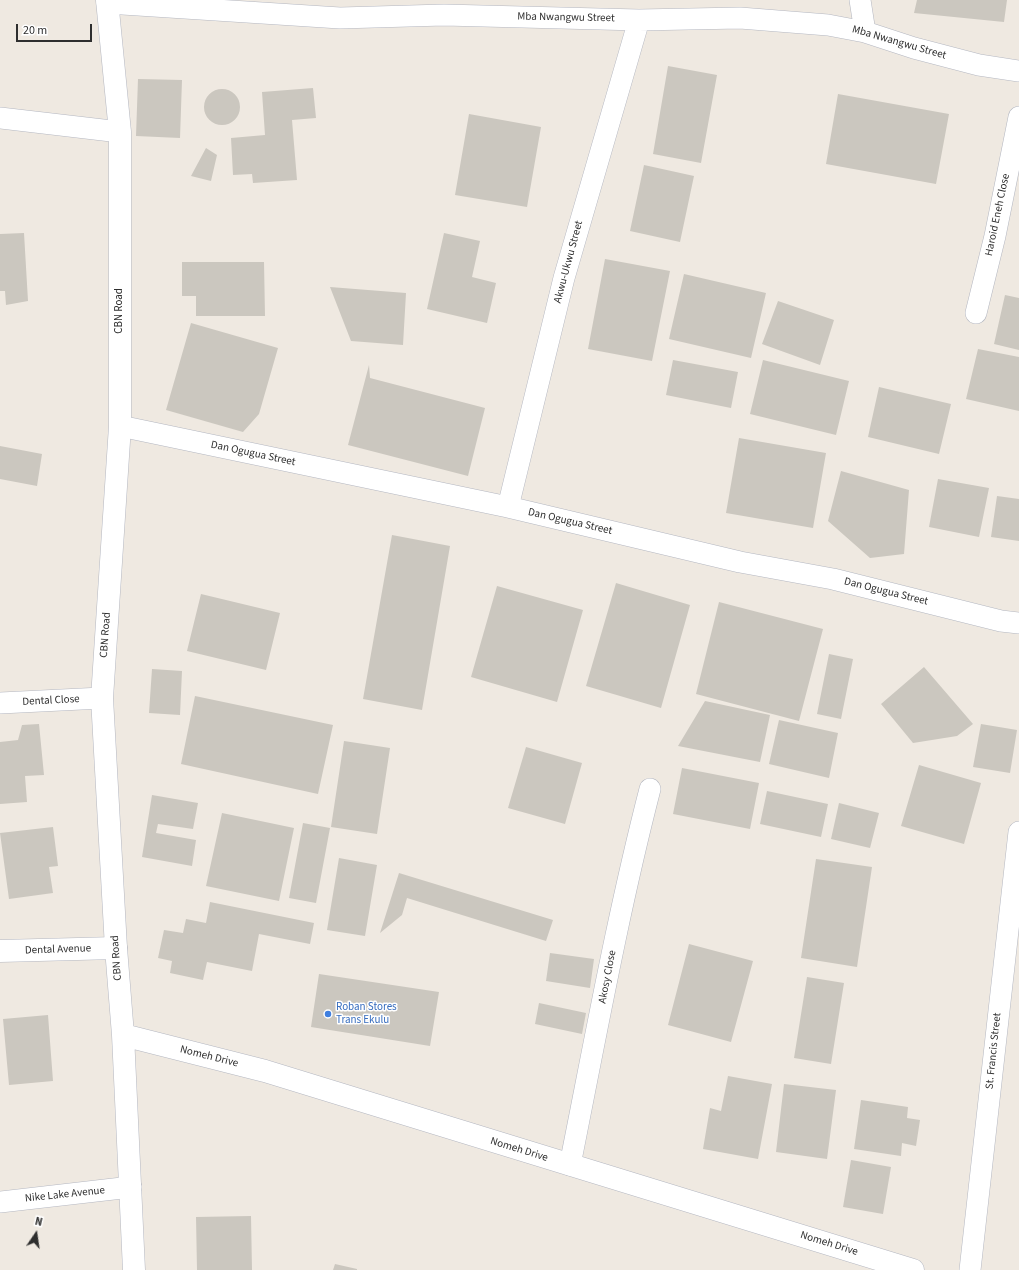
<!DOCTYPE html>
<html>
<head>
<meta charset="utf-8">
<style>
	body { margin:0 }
	#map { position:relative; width:1019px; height:1270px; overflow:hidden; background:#efe9e1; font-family:"Source Sans 3",sans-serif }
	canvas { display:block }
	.north { position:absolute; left:16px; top:1214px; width:40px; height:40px; -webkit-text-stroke:3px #fff; paint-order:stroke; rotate:13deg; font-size:11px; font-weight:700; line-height:16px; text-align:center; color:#2e2e2e }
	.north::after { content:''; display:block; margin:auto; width:14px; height:18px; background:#2e2e2e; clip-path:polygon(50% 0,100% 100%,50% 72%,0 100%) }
	.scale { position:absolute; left:16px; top:24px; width:76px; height:18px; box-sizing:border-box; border:2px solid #2e2e2e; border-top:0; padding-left:5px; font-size:12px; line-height:14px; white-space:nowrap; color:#2e2e2e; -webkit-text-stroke:3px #fff; paint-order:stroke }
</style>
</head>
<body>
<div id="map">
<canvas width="1019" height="1270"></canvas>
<div class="north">N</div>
<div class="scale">20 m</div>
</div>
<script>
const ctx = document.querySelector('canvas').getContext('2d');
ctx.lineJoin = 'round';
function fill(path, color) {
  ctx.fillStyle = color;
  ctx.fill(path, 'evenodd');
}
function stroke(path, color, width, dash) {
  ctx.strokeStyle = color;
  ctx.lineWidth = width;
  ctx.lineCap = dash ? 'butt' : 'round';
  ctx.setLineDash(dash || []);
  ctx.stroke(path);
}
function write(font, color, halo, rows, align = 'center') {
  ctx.font = font + ' "Source Sans 3",sans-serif';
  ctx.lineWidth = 3;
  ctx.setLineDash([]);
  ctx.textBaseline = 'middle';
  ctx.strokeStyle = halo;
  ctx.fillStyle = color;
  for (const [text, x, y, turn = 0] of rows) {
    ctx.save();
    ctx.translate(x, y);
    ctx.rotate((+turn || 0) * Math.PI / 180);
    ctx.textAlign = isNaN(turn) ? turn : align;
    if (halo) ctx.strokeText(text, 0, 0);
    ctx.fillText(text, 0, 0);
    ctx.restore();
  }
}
fill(new Path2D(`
	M917 0H1007L1004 22 914 13Z
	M668 66 717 75 701 163 653 154Z
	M138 79 182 80 180 138 136 136Z
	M313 88 316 118 292 120 297 180 253 183 252 174 233 175 231 138 265 135 262 92Z
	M204 107a18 18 0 1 1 36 0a18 18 0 1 1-36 0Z
	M838 94 949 114 936 184 826 164Z
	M469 114 541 127 527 207 455 195Z
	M206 148 217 155 211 181 191 176Z
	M644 165 694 176 680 242 630 231Z
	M24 233 28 301 6 305 5 291H0V234Z
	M444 233 480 241 472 277 496 283 487 323 427 309Z
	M605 259 670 271 652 361 588 349Z
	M182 262H264L265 316H196V296H182Z
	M684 274 766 293 751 358 669 339Z
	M330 287 406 293 403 345 351 341Z
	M1005 295 1019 298V350L994 344Z
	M778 301 834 320 820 365 762 344Z
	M191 323 278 348 259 414 243 432 166 410Z
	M978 349 1019 357V411L966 399Z
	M673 360 738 372 731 408 666 395Z
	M763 360 849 381 836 435 750 414Z
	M369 365 370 378 485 408 468 476 348 445Z
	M879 387 951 404 939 454 868 437Z
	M739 438 826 453 813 528 726 513Z
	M0 446 42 454 37 486 0 479Z
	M841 471 909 490 904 554 870 558 828 521Z
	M938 479 989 488 979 537 929 527Z
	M997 496 1019 499V541L991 537Z
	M392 535 450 546 422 710 363 699Z
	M616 583 690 605 661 708 586 686Z
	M497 586 583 610 557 702 471 677Z
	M201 594 280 613 266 670 187 651Z
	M719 602 823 629 799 721 696 694Z
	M829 654 853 659 841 719 817 714Z
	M924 667 973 724 957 736 913 743 881 704Z
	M152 669 182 671 180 715 149 713Z
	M195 696 333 725 318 794 181 764Z
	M705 701 770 715 760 762 678 746Z
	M779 720 838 733 829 778 769 764Z
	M39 724 44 775 25 776 27 802 0 804V742L18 740 22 725Z
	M981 724 1017 730 1010 773 973 767Z
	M344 741 390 748 377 834 331 827Z
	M526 747 582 763 565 824 508 808Z
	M919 765 981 783 964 844 901 826Z
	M682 768 759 783 750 829 673 814Z
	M767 791 828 804 821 837 760 824Z
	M152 795 198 803 193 829 158 824 156 833 196 840 192 866 142 857Z
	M839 803 879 813 870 848 831 839Z
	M222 813 294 828 279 901 206 886Z
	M303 823 330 828 316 903 289 898Z
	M53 827 58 866 49 867 53 893 9 899 0 833Z
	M339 858 377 865 365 936 327 930Z
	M816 859 872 867 857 967 801 958Z
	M399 873 553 920 546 941 407 898 402 915 380 933Z
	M210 902 314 923 310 944 259 934 252 971 207 962 203 980 170 973 172 961 158 958 164 930 183 933 186 919 206 923Z
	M689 944 753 961 731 1042 668 1025Z
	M550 953 594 959 590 988 546 981Z
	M319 974 439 992 430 1046 311 1027Z
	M807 977 844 983 831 1064 794 1058Z
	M539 1003 586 1013 582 1034 535 1024Z
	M48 1015 53 1081 9 1085 3 1019Z
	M728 1076 772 1084 758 1159 703 1149 710 1108 721 1111Z
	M784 1084 836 1090 827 1159 776 1152Z
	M861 1100 908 1107 907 1118 920 1120 916 1146 902 1143 901 1156 854 1149Z
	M851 1160 891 1167 883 1214 843 1207Z
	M251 1216 252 1270H197L196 1217Z
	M335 1264 357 1269V1270H333Z`), '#cbc7bf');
const minor = new Path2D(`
	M860 0 865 32
	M107 3 340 18 444 15 639 20 740 18 828 25 865 32 914 48 979 65 1019 71
	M0 118 120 132
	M976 313 995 236 1019 117
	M120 426 508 507 740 562 833 579 1001 621 1019 623
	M508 507 564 278 639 20
	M0 703 102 698
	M570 1165C595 1040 618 913 650 789
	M0 1202 131 1187
	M970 1270 1019 832`);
const tertiary = new Path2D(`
	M0 951 116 948`);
const secondary = new Path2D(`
	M107 0 120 132V426L102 698 116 948 123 1035 134 1270
	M123 1035 265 1071 913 1270`);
stroke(minor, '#b4b7c1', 22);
stroke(tertiary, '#b4b7c1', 23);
stroke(secondary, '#b4b7c1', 23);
stroke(minor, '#fff', 21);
stroke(tertiary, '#fff', 22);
stroke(secondary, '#fff', 22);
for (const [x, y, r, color] of [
	[328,1014,4,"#3f7fe0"]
]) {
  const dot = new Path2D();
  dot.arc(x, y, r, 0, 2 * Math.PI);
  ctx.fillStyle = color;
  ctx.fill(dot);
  stroke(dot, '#fff', 1.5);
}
write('11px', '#2e2e2e', '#fff', [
	["Mba Nwangwu Street",566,18,1],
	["Mba Nwangwu Street",899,43,16],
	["Haroid Eneh Close",998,215,-78],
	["Akwu-Ukwu Street",569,262,-75],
	["CBN Road",120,311,-90],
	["Dan Ogugua Street",253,454,12],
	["Dan Ogugua Street",570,522,13],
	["Dan Ogugua Street",886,592,14],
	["CBN Road",106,635,-86],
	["Dental Close",51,701,-3],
	["Dental Avenue",58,950,-2],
	["CBN Road",117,958,-94],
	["Akosy Close",608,977,-79],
	["St. Francis Street",994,1051,-84],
	["Nomeh Drive",209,1057,14],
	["Nomeh Drive",519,1150,17],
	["Nike Lake Avenue",65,1195,-6],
	["Nomeh Drive",829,1244,17]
]);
write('11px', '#366cbe', '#fff', [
	["Roban Stores",336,1008],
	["Trans Ekulu",336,1021]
], 'left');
</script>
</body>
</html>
